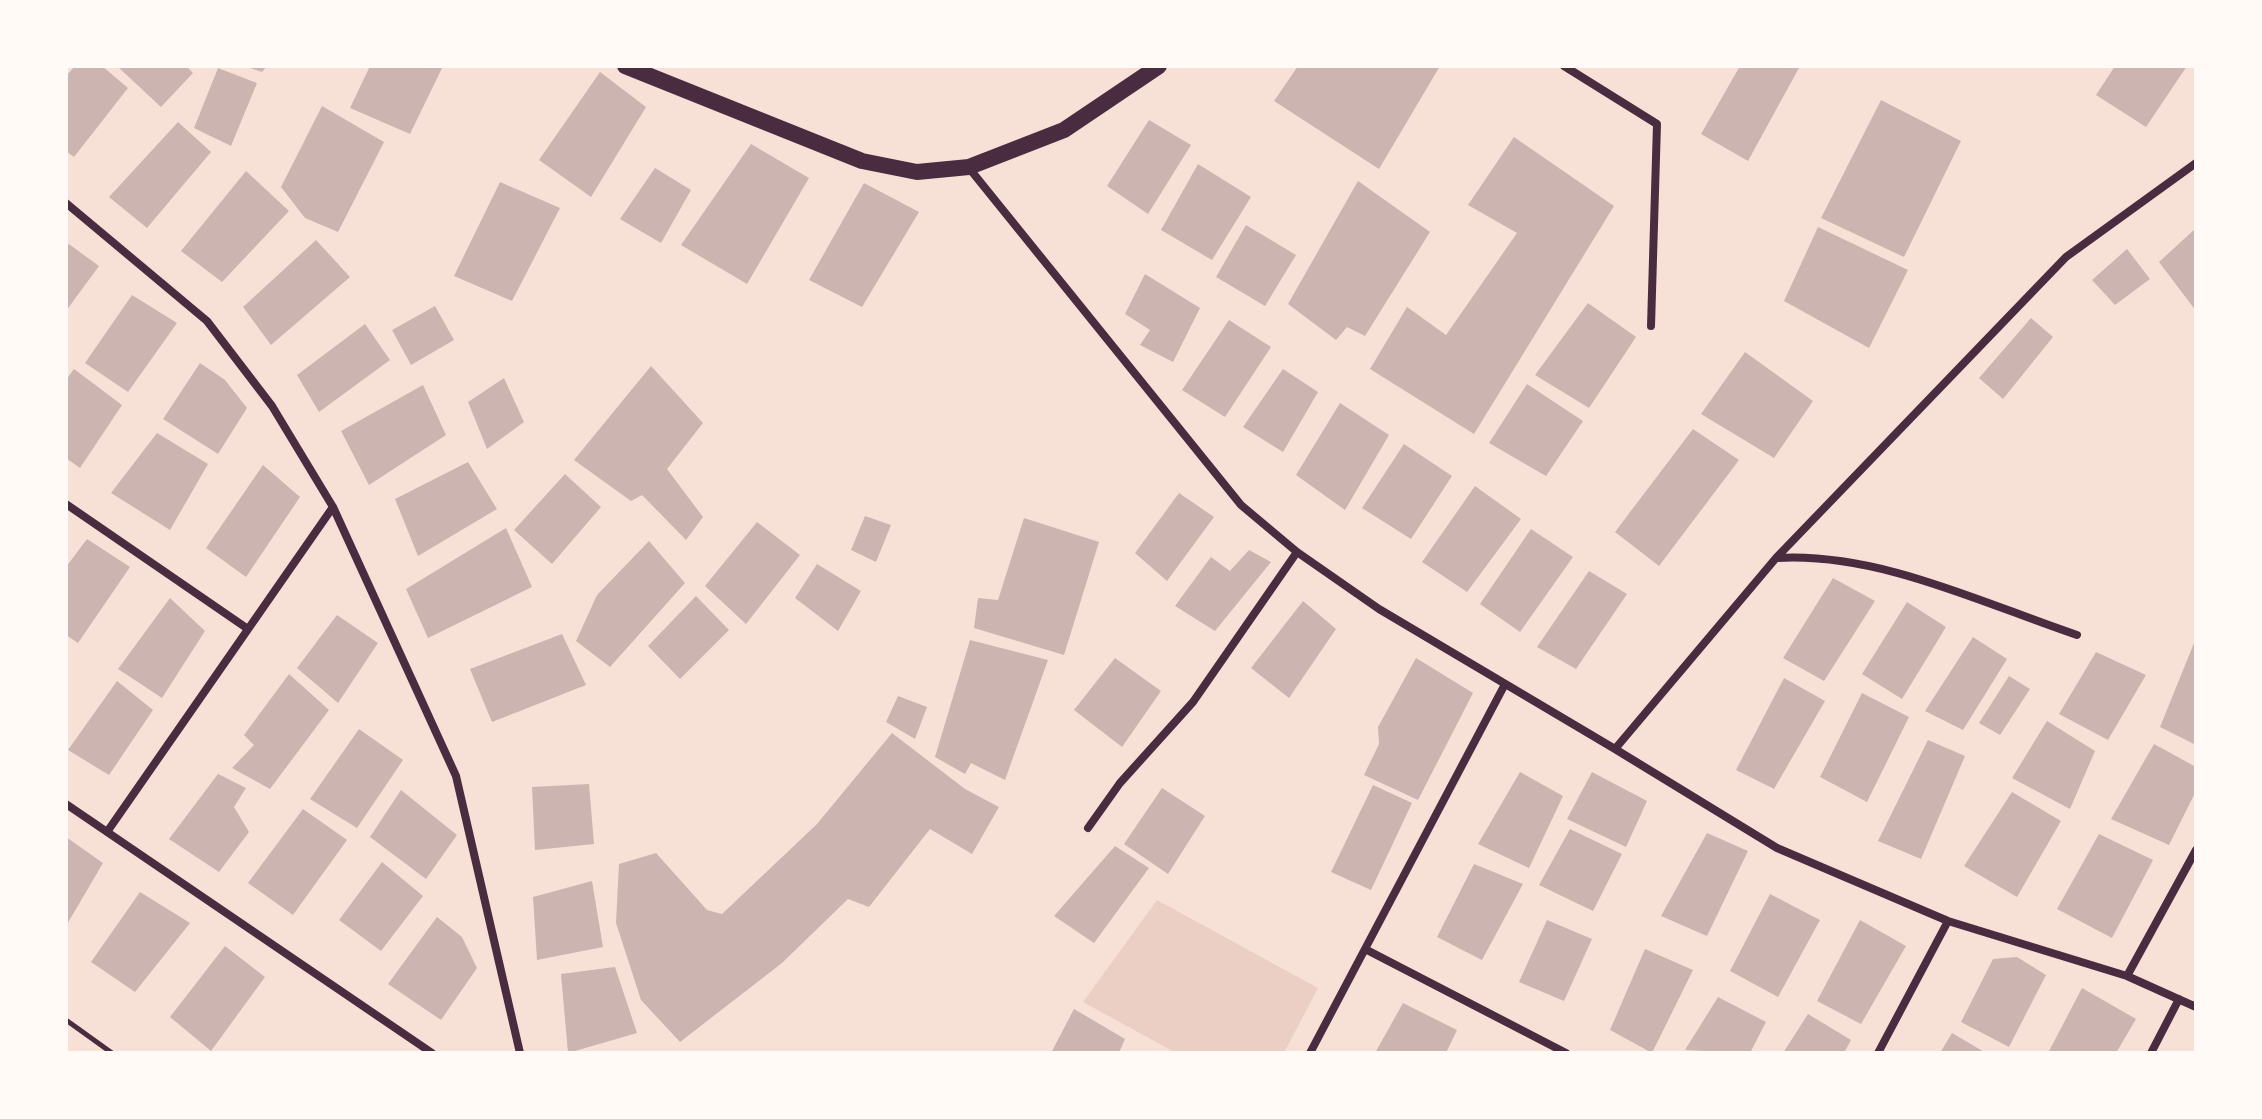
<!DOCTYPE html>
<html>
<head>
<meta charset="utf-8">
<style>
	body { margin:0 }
	#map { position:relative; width:2262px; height:1119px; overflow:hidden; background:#f7e1d7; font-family:"Fira Sans",sans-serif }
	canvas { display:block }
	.frame { position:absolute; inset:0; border:68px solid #fffaf5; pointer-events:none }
</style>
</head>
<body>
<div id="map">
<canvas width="2262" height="1119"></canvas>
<div class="frame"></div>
</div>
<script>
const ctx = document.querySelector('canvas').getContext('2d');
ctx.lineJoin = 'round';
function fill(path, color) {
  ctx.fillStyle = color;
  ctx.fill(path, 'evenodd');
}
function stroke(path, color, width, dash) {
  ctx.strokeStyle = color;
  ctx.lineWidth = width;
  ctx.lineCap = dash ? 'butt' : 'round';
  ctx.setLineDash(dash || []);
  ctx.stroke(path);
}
fill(new Path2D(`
	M1157 900 1318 988 1284 1053H1176L1083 1002Z`), '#ebcfc5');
fill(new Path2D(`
	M75 66H102L128 88 74 157 66 151V76Z
	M117 66H186L193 73 161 107Z
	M244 66H267L262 72Z
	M370 66H443L410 134 350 108Z
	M1298 66H1440L1379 169 1274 101Z
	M1740 66H1800L1748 161 1701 134Z
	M2115 66H2187L2146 127 2096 95Z
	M218 68 257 83 231 146 194 128Z
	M600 72 646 107 591 197 539 160Z
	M1881 100 1961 141 1904 257 1821 218Z
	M322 106 384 142 338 232 305 218 281 187Z
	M1149 120 1191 145 1148 214 1107 186Z
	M178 122 211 152 147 228 109 197Z
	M1514 137 1614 206 1474 434 1370 369 1407 307 1446 335 1517 233 1468 205Z
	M751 144 809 178 747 284 681 245Z
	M1198 164 1251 197 1212 260 1161 230Z
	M655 168 691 190 661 243 620 219Z
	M246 171 289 211 222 282 181 251Z
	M1358 181 1430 232 1365 336 1347 327 1336 340 1288 304Z
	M500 182 560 208 512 301 454 276Z
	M864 183 919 212 862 307 809 280Z
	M1246 225 1296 255 1265 306 1216 277Z
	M1818 227 1908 270 1869 348 1784 301Z
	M2196 228V311L2159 262Z
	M316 240 350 277 271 345 243 307Z
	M66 242 99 266 66 311Z
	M2127 249 2150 279 2115 305 2092 280Z
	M1145 274 1200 308 1173 362 1140 345 1150 330 1125 314Z
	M132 295 177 323 128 392 85 363Z
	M1588 303 1636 337 1589 408 1535 375Z
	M435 306 454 340 411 365 392 330Z
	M2031 318 2053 337 2003 399 1979 378Z
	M1229 320 1271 347 1225 417 1182 390Z
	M365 324 390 360 319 412 297 375Z
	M1745 352 1813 401 1774 458 1701 414Z
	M200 363 225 380 247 408 218 454 163 419Z
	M651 366 703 423 667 469 703 517 686 540 642 495 631 501 574 460Z
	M74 369 122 405 80 468 66 458V380Z
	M1283 369 1318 392 1283 452 1243 427Z
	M504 378 524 422 487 449 468 402Z
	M1527 384 1583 421 1546 476 1489 443Z
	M423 385 446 435 369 485 341 431Z
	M1340 403 1389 435 1345 510 1296 475Z
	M1693 429 1739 460 1659 566 1615 532Z
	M157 433 208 464 170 530 111 493Z
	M1404 444 1452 476 1411 539 1362 508Z
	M468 462 497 509 418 556 395 499Z
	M263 465 300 497 246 577 206 548Z
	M565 474 601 507 552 564 514 530Z
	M1475 486 1521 519 1467 592 1422 562Z
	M1179 493 1214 517 1167 581 1135 553Z
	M865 516 891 525 876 562 851 550Z
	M1024 518 1099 542 1064 655 974 628 978 598 998 600Z
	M757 522 800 555 746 624 705 586Z
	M506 528 532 587 428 638 406 589Z
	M1531 529 1573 557 1520 632 1480 604Z
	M87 539 130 567 78 643 66 635V567Z
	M649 541 685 583 610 667 576 641 597 595Z
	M1249 550 1271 562 1215 631 1175 606 1211 557 1230 571Z
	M817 564 861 591 838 631 795 598Z
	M1589 571 1627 594 1576 669 1537 647Z
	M1833 578 1875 601 1824 681 1783 658Z
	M696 596 729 630 680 679 648 646Z
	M170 598 205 631 162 698 118 669Z
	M1303 601 1336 629 1289 698 1251 668Z
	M1907 602 1946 627 1902 699 1862 674Z
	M337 615 378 643 338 703 297 668Z
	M562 634 586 685 492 722 470 669Z
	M1973 637 2007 659 1963 730 1925 711Z
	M970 640 1048 660 1005 780 971 763 965 774 935 757Z
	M2194 643 2196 644V745L2160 727Z
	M2096 652 2146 675 2108 740 2059 714Z
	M1115 658 1161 691 1122 747 1074 710Z
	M1416 658 1473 693 1418 800 1364 775 1379 744 1378 727Z
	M289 674 329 710 270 789 232 768 254 745 244 735Z
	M2009 676 2030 689 2000 735 1979 723Z
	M1784 678 1825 701 1774 789 1736 770Z
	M117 681 153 710 109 775 68 750Z
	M1862 693 1909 717 1867 802 1820 777Z
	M898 696 927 707 915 739 886 722Z
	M2047 721 2095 751 2070 809 2012 778Z
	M359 729 403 760 357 828 310 799Z
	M892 733 965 789 999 807 972 854 930 829 869 907 848 899 782 963 680 1042 641 1000 616 923 619 864 656 853 707 910 722 914 817 824Z
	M1928 740 1965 756 1921 859 1878 841Z
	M2154 744 2196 767V791L2169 845 2111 819Z
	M1520 772 1563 796 1529 868 1478 844Z
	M1592 772 1647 801 1626 847 1567 819Z
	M218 774 246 788 234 807 249 832 219 872 169 839Z
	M589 784 594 844 535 850 532 787Z
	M1373 785 1412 803 1371 890 1331 872Z
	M1162 788 1205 816 1168 874 1124 844Z
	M401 790 457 835 426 879 370 837Z
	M2012 792 2061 821 2017 897 1964 866Z
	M303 809 347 840 293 915 248 883Z
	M1570 829 1622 854 1593 911 1539 885Z
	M1707 833 1748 851 1707 936 1661 916Z
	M2099 834 2153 860 2112 938 2057 909Z
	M66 837 103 863 66 926Z
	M1115 846 1149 868 1094 943 1054 916Z
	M382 862 423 896 381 951 339 920Z
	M1474 864 1523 884 1482 960 1437 937Z
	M592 881 603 947 537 960 533 897Z
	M140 892 190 923 135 992 91 962Z
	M1770 894 1820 920 1778 997 1730 971Z
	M437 917 462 937 477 968 441 1020 388 984Z
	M1547 920 1592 939 1564 1001 1519 982Z
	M1860 920 1906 946 1861 1024 1817 1001Z
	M225 946 265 977 211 1051 170 1017Z
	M1645 949 1693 970 1652 1053 1610 1030Z
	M2017 957 2046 975 2009 1047 1961 1022 1993 959Z
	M615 967 637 1033 568 1053 561 974Z
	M2082 988 2136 1019 2116 1053H2048Z
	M1718 997 1766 1022 1750 1053 1685 1050Z
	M1403 1003 1457 1030 1446 1053H1375Z
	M1074 1009 1125 1039 1119 1053H1051Z
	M1808 1014 1851 1040 1844 1053H1783Z
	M1952 1033 1986 1053H1940Z`), '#ccb4b1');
stroke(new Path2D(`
	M66 1020 112 1053`), '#4a2c40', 5);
stroke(new Path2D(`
	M1564 66 1657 124 1651 326
	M969 168 1241 505 1297 552 1379 609 1615 749 1776 558 2066 257 2196 163
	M66 203 207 321 272 406 333 507 456 776 520 1053
	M66 504 248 629
	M1777 558C1878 552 1982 603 2077 635
	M1615 749 1777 848 1948 921 2127 976 2196 1007
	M66 804 432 1053
	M1088 828 1120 783 1193 702 1297 552
	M107 832 333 507
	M1365 949 1566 1053
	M2127 976 2196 850
	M1310 1053 1504 686
	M1878 1053 1948 921
	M2151 1053 2179 999`), '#4a2c40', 8);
stroke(new Path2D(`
	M625 66 862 161 917 172 969 167 1064 130 1159 66`), '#4a2c40', 16);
</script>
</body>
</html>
